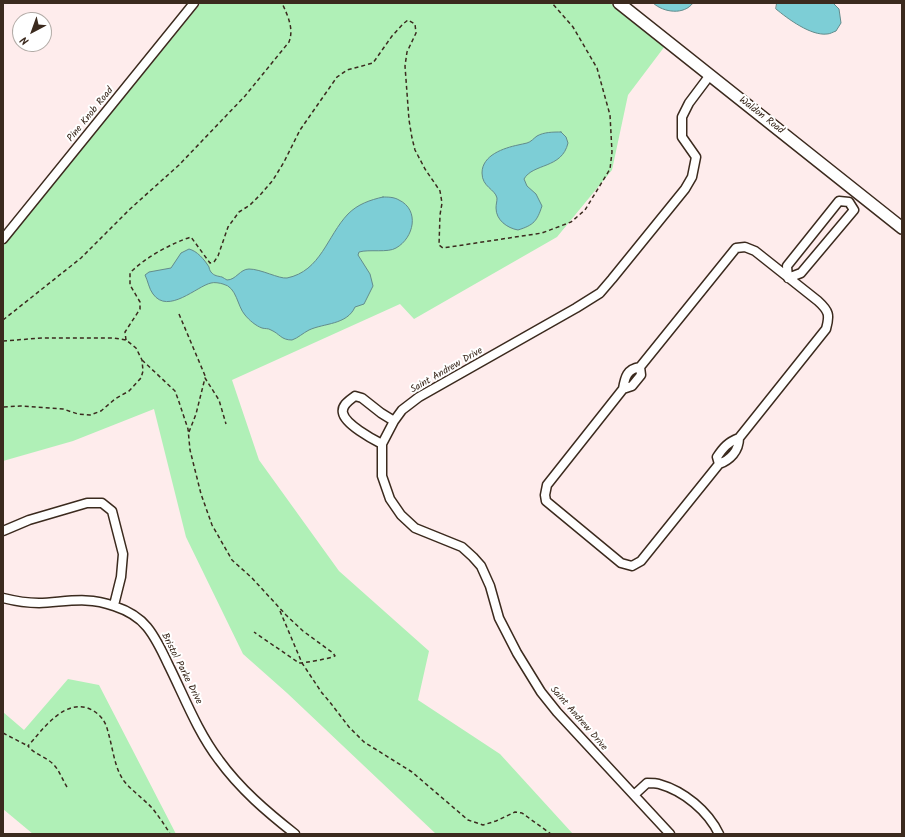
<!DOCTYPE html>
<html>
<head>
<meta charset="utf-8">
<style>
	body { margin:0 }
	#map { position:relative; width:905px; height:837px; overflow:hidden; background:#feecec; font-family:Kalam,sans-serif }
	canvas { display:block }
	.frame { position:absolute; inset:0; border:4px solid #3b2a1e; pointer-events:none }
	.north { position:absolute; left:12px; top:12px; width:40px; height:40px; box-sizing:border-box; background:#fff; border:1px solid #b1aaa5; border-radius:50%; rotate:221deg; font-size:11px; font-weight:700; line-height:16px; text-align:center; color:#3b2a1e }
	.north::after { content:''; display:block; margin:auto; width:14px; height:18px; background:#3b2a1e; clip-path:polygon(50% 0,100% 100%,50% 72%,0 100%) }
</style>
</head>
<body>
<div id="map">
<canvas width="905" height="837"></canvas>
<div class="frame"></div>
<div class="north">N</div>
</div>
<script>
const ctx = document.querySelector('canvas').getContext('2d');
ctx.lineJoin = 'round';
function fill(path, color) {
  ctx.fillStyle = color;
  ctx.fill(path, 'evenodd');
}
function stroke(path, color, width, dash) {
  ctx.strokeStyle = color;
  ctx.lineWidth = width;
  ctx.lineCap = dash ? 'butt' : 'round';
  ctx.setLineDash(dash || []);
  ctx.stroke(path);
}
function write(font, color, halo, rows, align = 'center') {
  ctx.font = font + ' Kalam,sans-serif';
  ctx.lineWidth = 4;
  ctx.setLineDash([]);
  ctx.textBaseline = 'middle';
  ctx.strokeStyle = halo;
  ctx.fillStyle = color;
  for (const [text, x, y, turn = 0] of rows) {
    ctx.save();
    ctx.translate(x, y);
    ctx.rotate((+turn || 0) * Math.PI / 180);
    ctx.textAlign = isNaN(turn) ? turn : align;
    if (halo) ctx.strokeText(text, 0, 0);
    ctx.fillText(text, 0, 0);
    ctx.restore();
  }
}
fill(new Path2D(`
	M201 3H610L665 46 628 95 612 170 557 237 414 319 400 304 232 380 259 460 339 571 429 651 418 700 500 754 573 834H436L287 693 243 654 186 537 154 409 73 441 3 461V246Z
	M68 679 99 685 176 834H33L3 809V712L24 730Z`), '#b0f0b7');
const water = new Path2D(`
	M653 3H693C684 15 664 13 653 3Z
	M777 3H833L839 9 841 23 836 31C833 32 830 34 827 34 811 36 788 19 776 9Z
	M561 132 566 137 568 143C562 169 533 163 524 179L527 186 536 194 542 206C537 221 534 225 518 230 507 228 496 220 496 208 496 204 497 202 497 198 495 189 482 187 482 173 482 155 504 148 518 145 521 144 524 144 527 143 531 142 534 138 537 136 544 132 553 132 561 132Z
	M383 197C388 197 394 197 399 200 420 210 414 238 396 248 388 253 369 249 359 252L358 255 370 274 373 286 364 304 355 307C347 325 324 323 309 330 303 333 298 338 292 340 281 340 280 334 271 330 268 328 265 329 262 328 256 326 249 320 245 315 237 306 237 287 223 284 220 283 214 282 211 283 197 286 168 315 153 294 149 289 148 281 145 275L149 272 171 268 181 253 189 249C197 251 204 259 209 267 209 268 210 271 211 272 214 276 218 276 222 277 224 278 225 279 227 280 236 280 240 269 249 269 261 269 279 279 287 278 321 271 327 236 348 214 358 204 370 200 383 197Z`);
fill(water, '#7dced6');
stroke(water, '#638c8c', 1);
const street = new Path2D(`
	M839 201 849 202 854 210 801 273 788 278 787 266Z
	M3 239 194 3
	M640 367 641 375 632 386 623 389C625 377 627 369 640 367L736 248 745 247 755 251 818 301C829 311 830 315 826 329L739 438
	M623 389 547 485 545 495 546 501 621 563 632 566 641 561 719 464C730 460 739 451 739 438 728 442 723 448 717 457L719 464
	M382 444C372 439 345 424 343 413 341 405 350 400 355 396L362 398 381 413 394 421
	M3 531 29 520 87 503H102L112 511 123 554 121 577 114 605
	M3 598C15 601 27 603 39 603 66 602 87 596 114 606 126 610 139 617 147 627 156 638 162 651 168 664 184 696 197 731 219 760 240 789 267 812 295 834
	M634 795 647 783C651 783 656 783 659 784 684 791 708 811 719 834
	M670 834 557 712 541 692 517 653 499 618 490 586 481 566 473 557 462 547 415 528 401 515 390 499 382 476V444L394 421 402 410 419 397 576 308 600 293 612 279 685 189 692 177 696 157 682 137V117L689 103 710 75`);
const secondary = new Path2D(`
	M619 3 902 228`);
stroke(street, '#3b2a1e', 11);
stroke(secondary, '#3b2a1e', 14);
stroke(new Path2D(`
	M179 314 206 378
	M3 320 81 258 130 209 179 165 245 96 289 42C294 29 288 16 282 3
	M126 340 125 332 140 309V302L130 285V273C144 258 172 243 191 237L207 259 210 263 214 262 218 256 228 227 239 212 250 205 261 194 273 180 284 162 300 130 337 77 347 70 373 63 392 36 403 24 408 20 415 24 416 33 407 52 405 66 409 120 412 138 415 150 425 169 440 191 442 203 440 215 439 245 443 248 542 233 571 222 585 210 610 169 612 152 610 115 597 68 573 27 552 3
	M3 341 42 338H114L126 340 136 348 142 360 143 371 141 378 129 391 115 399 101 411 90 415 78 414 63 409 20 406 3 407
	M142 360 175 391 178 399 188 429 190 450 201 494 212 525 232 560 252 578 286 615 303 631 333 653 335 656C332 658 305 663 299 663L254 632
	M189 432 196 414 205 378 219 400 226 424
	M280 611 302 663 322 693 329 701 349 727 364 742 412 772 468 820 483 825 496 821 515 812 522 813 551 834
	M3 733 28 746
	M67 787C62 779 59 769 52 763 44 756 34 754 28 746 43 729 66 696 92 710 101 715 106 722 108 732 113 748 114 767 124 781 132 791 144 799 153 809 159 817 165 825 170 834`), '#3b2a1e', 1.5, [4, 3]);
stroke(street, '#fff', 8);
stroke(secondary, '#fff', 11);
write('10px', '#3b2a1e', '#fff', [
	["Pine Knob Road",91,115,-51],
	["Waldon Road",761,116,38],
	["Saint Andrew Drive",447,371,-30],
	["Bristol Parke Drive",181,669,63],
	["Saint Andrew Drive",578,719,49]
]);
</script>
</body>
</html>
